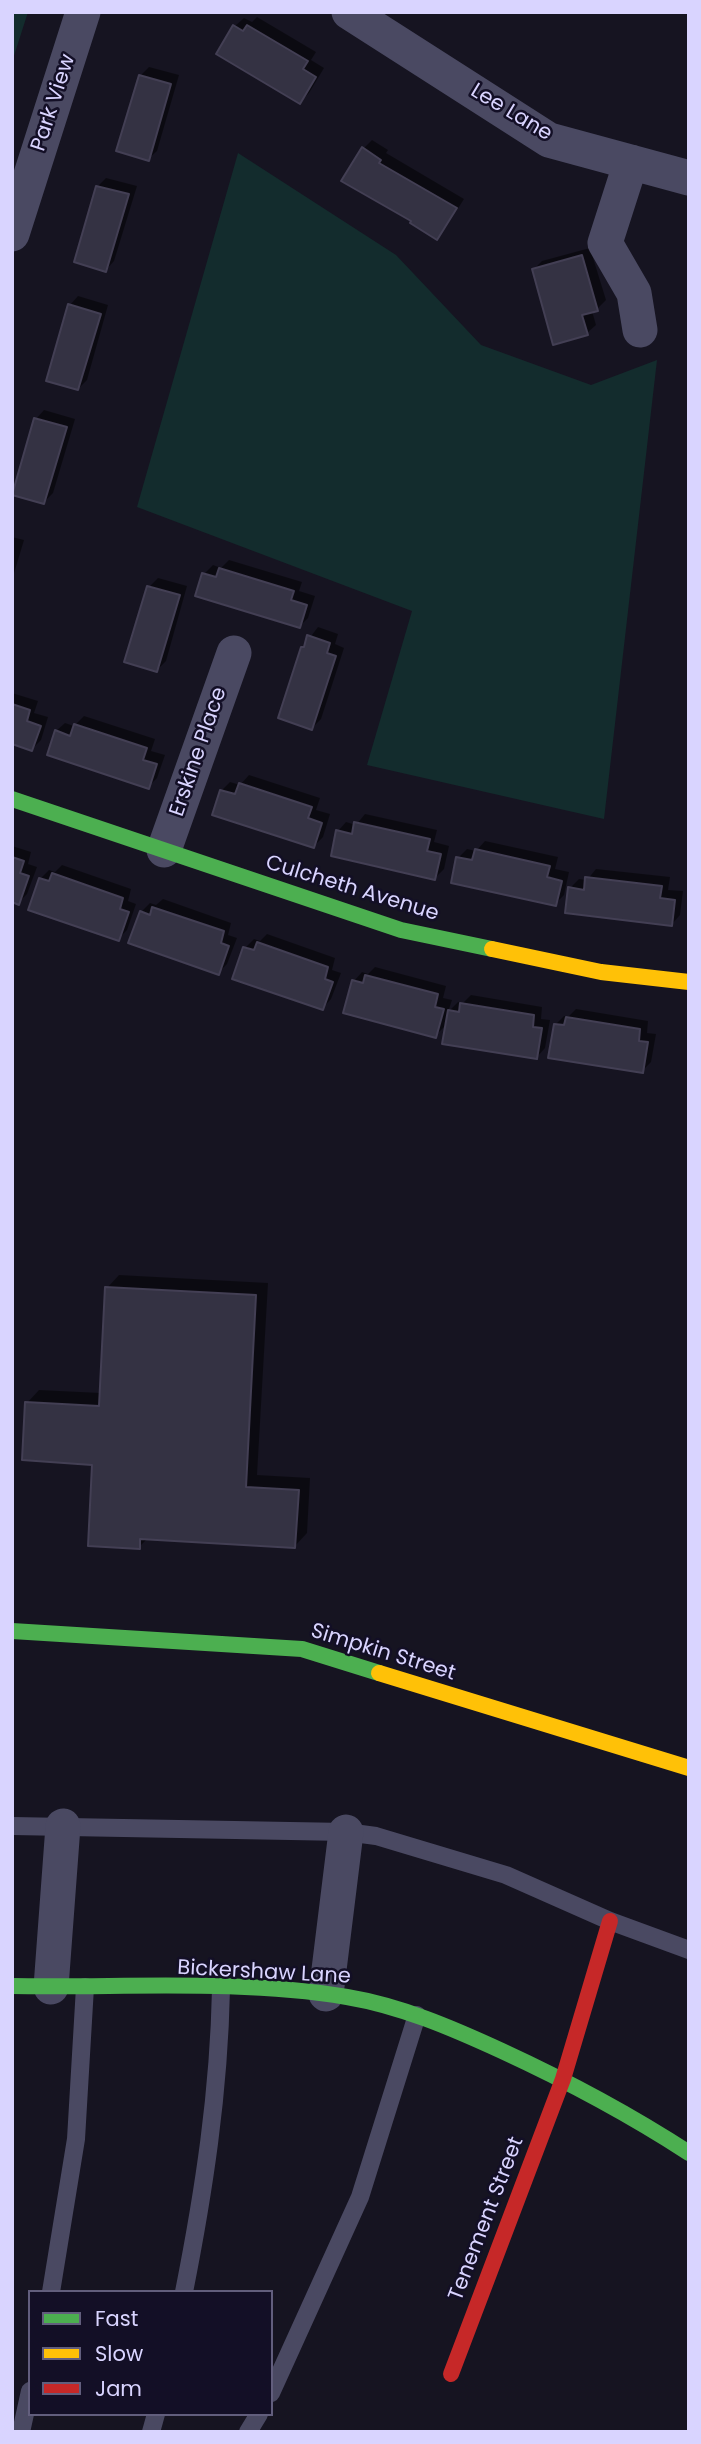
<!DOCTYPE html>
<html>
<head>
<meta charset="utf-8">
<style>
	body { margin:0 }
	#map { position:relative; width:701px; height:2444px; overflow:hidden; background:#161421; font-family:Poppins,sans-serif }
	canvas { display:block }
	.frame { position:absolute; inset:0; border:14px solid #d9d4ff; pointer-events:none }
	.legend { position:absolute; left:28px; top:2290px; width:245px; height:126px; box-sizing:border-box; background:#130f26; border:2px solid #625e7d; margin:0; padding:9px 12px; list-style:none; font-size:21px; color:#d9d4ff }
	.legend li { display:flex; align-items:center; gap:14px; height:35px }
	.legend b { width:35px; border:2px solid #625e7d }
</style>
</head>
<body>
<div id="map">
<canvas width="701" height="2444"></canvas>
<div class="frame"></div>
<ul class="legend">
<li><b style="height:9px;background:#4caf50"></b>Fast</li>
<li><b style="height:9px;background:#ffc107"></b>Slow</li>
<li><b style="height:9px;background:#c62828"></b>Jam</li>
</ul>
</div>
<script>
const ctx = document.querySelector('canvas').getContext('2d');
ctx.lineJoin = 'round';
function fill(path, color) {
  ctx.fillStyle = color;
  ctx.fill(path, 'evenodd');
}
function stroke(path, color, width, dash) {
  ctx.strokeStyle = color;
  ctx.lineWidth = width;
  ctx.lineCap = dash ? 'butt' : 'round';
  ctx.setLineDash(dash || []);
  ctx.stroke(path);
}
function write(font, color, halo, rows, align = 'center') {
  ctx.font = font + ' Poppins,sans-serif';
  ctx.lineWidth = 5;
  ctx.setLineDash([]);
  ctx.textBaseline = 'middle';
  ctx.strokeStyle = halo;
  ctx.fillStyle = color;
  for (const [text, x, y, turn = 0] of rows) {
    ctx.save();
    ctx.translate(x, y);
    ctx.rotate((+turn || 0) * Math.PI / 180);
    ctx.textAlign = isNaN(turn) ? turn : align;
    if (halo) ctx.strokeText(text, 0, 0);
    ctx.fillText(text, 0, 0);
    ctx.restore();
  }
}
fill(new Path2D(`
	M12 12H28L12 62Z
	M238 153 396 255 481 345 591 385 657 360 604 819 367 765 412 611 137 507Z`), '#132c2d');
fill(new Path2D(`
	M257 17 316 52 311 60 324 68 309 93 300 102 235 26 244 18 252 22Z
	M149 67 179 75 157 151 148 159 140 76Z
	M372 140 388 150 386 153 464 199 445 229 437 238 363 149Z
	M106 178 137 186 114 261 106 270 97 187Z
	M590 248 606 300 597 309 592 311 596 325 587 333 533 270 542 261Z
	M78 296 108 305 87 380 78 389 70 305Z
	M44 410 75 419 53 493 44 502 36 419Z
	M12 537 24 540 12 580Z
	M229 560 302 582 299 591 315 596 308 618 300 626 204 574 213 565 221 568Z
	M158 578 187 586 166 661 157 670 149 587Z
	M318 627 338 634 335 644 344 648 321 719 312 728 302 648Z
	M12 693 38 701 34 713 48 717 41 740 32 749 12 742Z
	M84 716 155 739 151 751 165 755 157 778 148 787 56 731 65 723 74 726Z
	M249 775 320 798 316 810 330 814 323 837 314 846 221 791 230 782 240 785Z
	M365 814 437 830 434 842 449 846 444 869 435 878 338 831 346 822 356 825Z
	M485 841 558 857 555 869 569 872 564 895 555 904 458 858 467 849 476 851Z
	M12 846 31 852 28 864 37 867 27 894 18 903 12 900Z
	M62 865 131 889 128 901 136 904 127 930 118 939 40 879 49 870 55 872Z
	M596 869 670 877 668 890 683 891 680 915 672 924 570 888 579 879 587 880Z
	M163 899 231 923 228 935 237 938 227 964 218 973 141 912 150 903 156 905Z
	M267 934 335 958 332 970 341 973 331 999 323 1008 245 948 254 939 260 941Z
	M375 967 446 986 443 998 452 1000 448 1012 458 1002 463 1003 471 995 542 1007 541 1019 550 1020 545 1048 537 1057 447 1024 435 1036 354 981 362 972 368 974Z
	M576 1009 648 1021 647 1033 656 1034 651 1062 642 1071 555 1025 564 1016H569Z
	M119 1275 268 1283 257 1475 310 1478 307 1533 295 1546 149 1537 139 1547 94 1463 27 1403 39 1390 101 1393 107 1288Z`), '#0007');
const building = new Path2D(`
	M233 25 243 31 247 25 308 61 303 69 316 77 300 104 216 54Z
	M139 75 171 84 149 161 116 151Z
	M362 147 381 160 379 163 457 208 437 240 410 223 411 221 341 181Z
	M96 186 129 194 106 272 74 262Z
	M582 255 598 311 582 315 588 335 553 345 532 269Z
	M68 304 101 314 78 390 46 381Z
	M34 418 67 427 44 504 12 495Z
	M219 568 294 591 291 600 307 605 300 628 195 596 202 573 216 577Z
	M147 586 180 595 157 672 124 662Z
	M307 635 330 643 327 653 336 656 312 730 278 718 301 647H304Z
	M12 704 30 710 27 721 41 726 32 751 12 744Z
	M74 724 147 748 143 760 157 764 149 789 47 755 55 730 70 736Z
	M239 783 312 807 308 818 322 823 314 848 212 815 220 790 235 794Z
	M354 822 430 839 427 851 441 854 435 880 331 856 336 830 352 834Z
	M475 849 550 866 547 877 562 881 556 906 451 883 456 857 472 860Z
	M12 857 24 861 20 873 29 876 19 905 12 902Z
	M52 873 123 898 120 909 129 912 119 941 28 910 39 878 49 881Z
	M585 877 662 886 660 898 675 900 672 926 565 913 568 887 584 890Z
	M152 907 224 931 221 943 229 946 219 975 128 943 140 911 150 915Z
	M257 942 328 967 325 979 333 982 323 1010 232 979 243 947 254 950Z
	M365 975 438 994 435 1007 444 1009 436 1038 343 1013 352 980 363 983Z
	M460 1003 534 1015 533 1027 542 1028 537 1059 442 1044 448 1010 459 1012Z
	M566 1017 640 1029 639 1041 648 1042 643 1073 548 1058 554 1024 564 1025Z
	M105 1287 256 1295 246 1487 299 1490 295 1548 140 1539V1549L88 1546 92 1465 22 1460 25 1402 99 1406Z`);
fill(building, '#343243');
stroke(building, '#433f54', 2);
stroke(new Path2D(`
	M12 1826 346 1832 376 1836 506 1875 610 1921 689 1950
	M51 2292 76 2139 85 1987
	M184 2292C204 2191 219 2092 221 1989
	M271 2393 360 2197 417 2015
	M21 2432 30 2391
	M151 2432 156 2414
	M248 2432 259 2414`), '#4a4962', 18);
stroke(new Path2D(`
	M349 12 549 140 689 178
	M631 162 605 243 634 293 640 330
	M12 234 83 12
	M164 850 234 653
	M51 1987 63 1826
	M326 1994 346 1832`), '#4a4962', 35);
stroke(new Path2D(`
	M12 799 401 930 492 949
	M12 1631 302 1649 379 1673
	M12 1986C123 1988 237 1979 347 1997 401 2006 452 2028 502 2051 567 2081 629 2114 689 2153`), '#4caf50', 16);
stroke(new Path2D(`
	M492 949 601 972 689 982
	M379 1673 689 1768`), '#ffc107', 16);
stroke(new Path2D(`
	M451 2374 563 2079 610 1921`), '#c62828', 16);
write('21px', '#d9d4ff', '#130f26', [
	["Park View",54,103,-72],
	["Lee Lane",511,113,31],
	["Erskine Place",199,752,-71],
	["Culcheth Avenue",352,889,17],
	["Simpkin Street",383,1653,17],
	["Bickershaw Lane",264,1973,3],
	["Tenement Street",487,2219,-69]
]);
</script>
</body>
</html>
